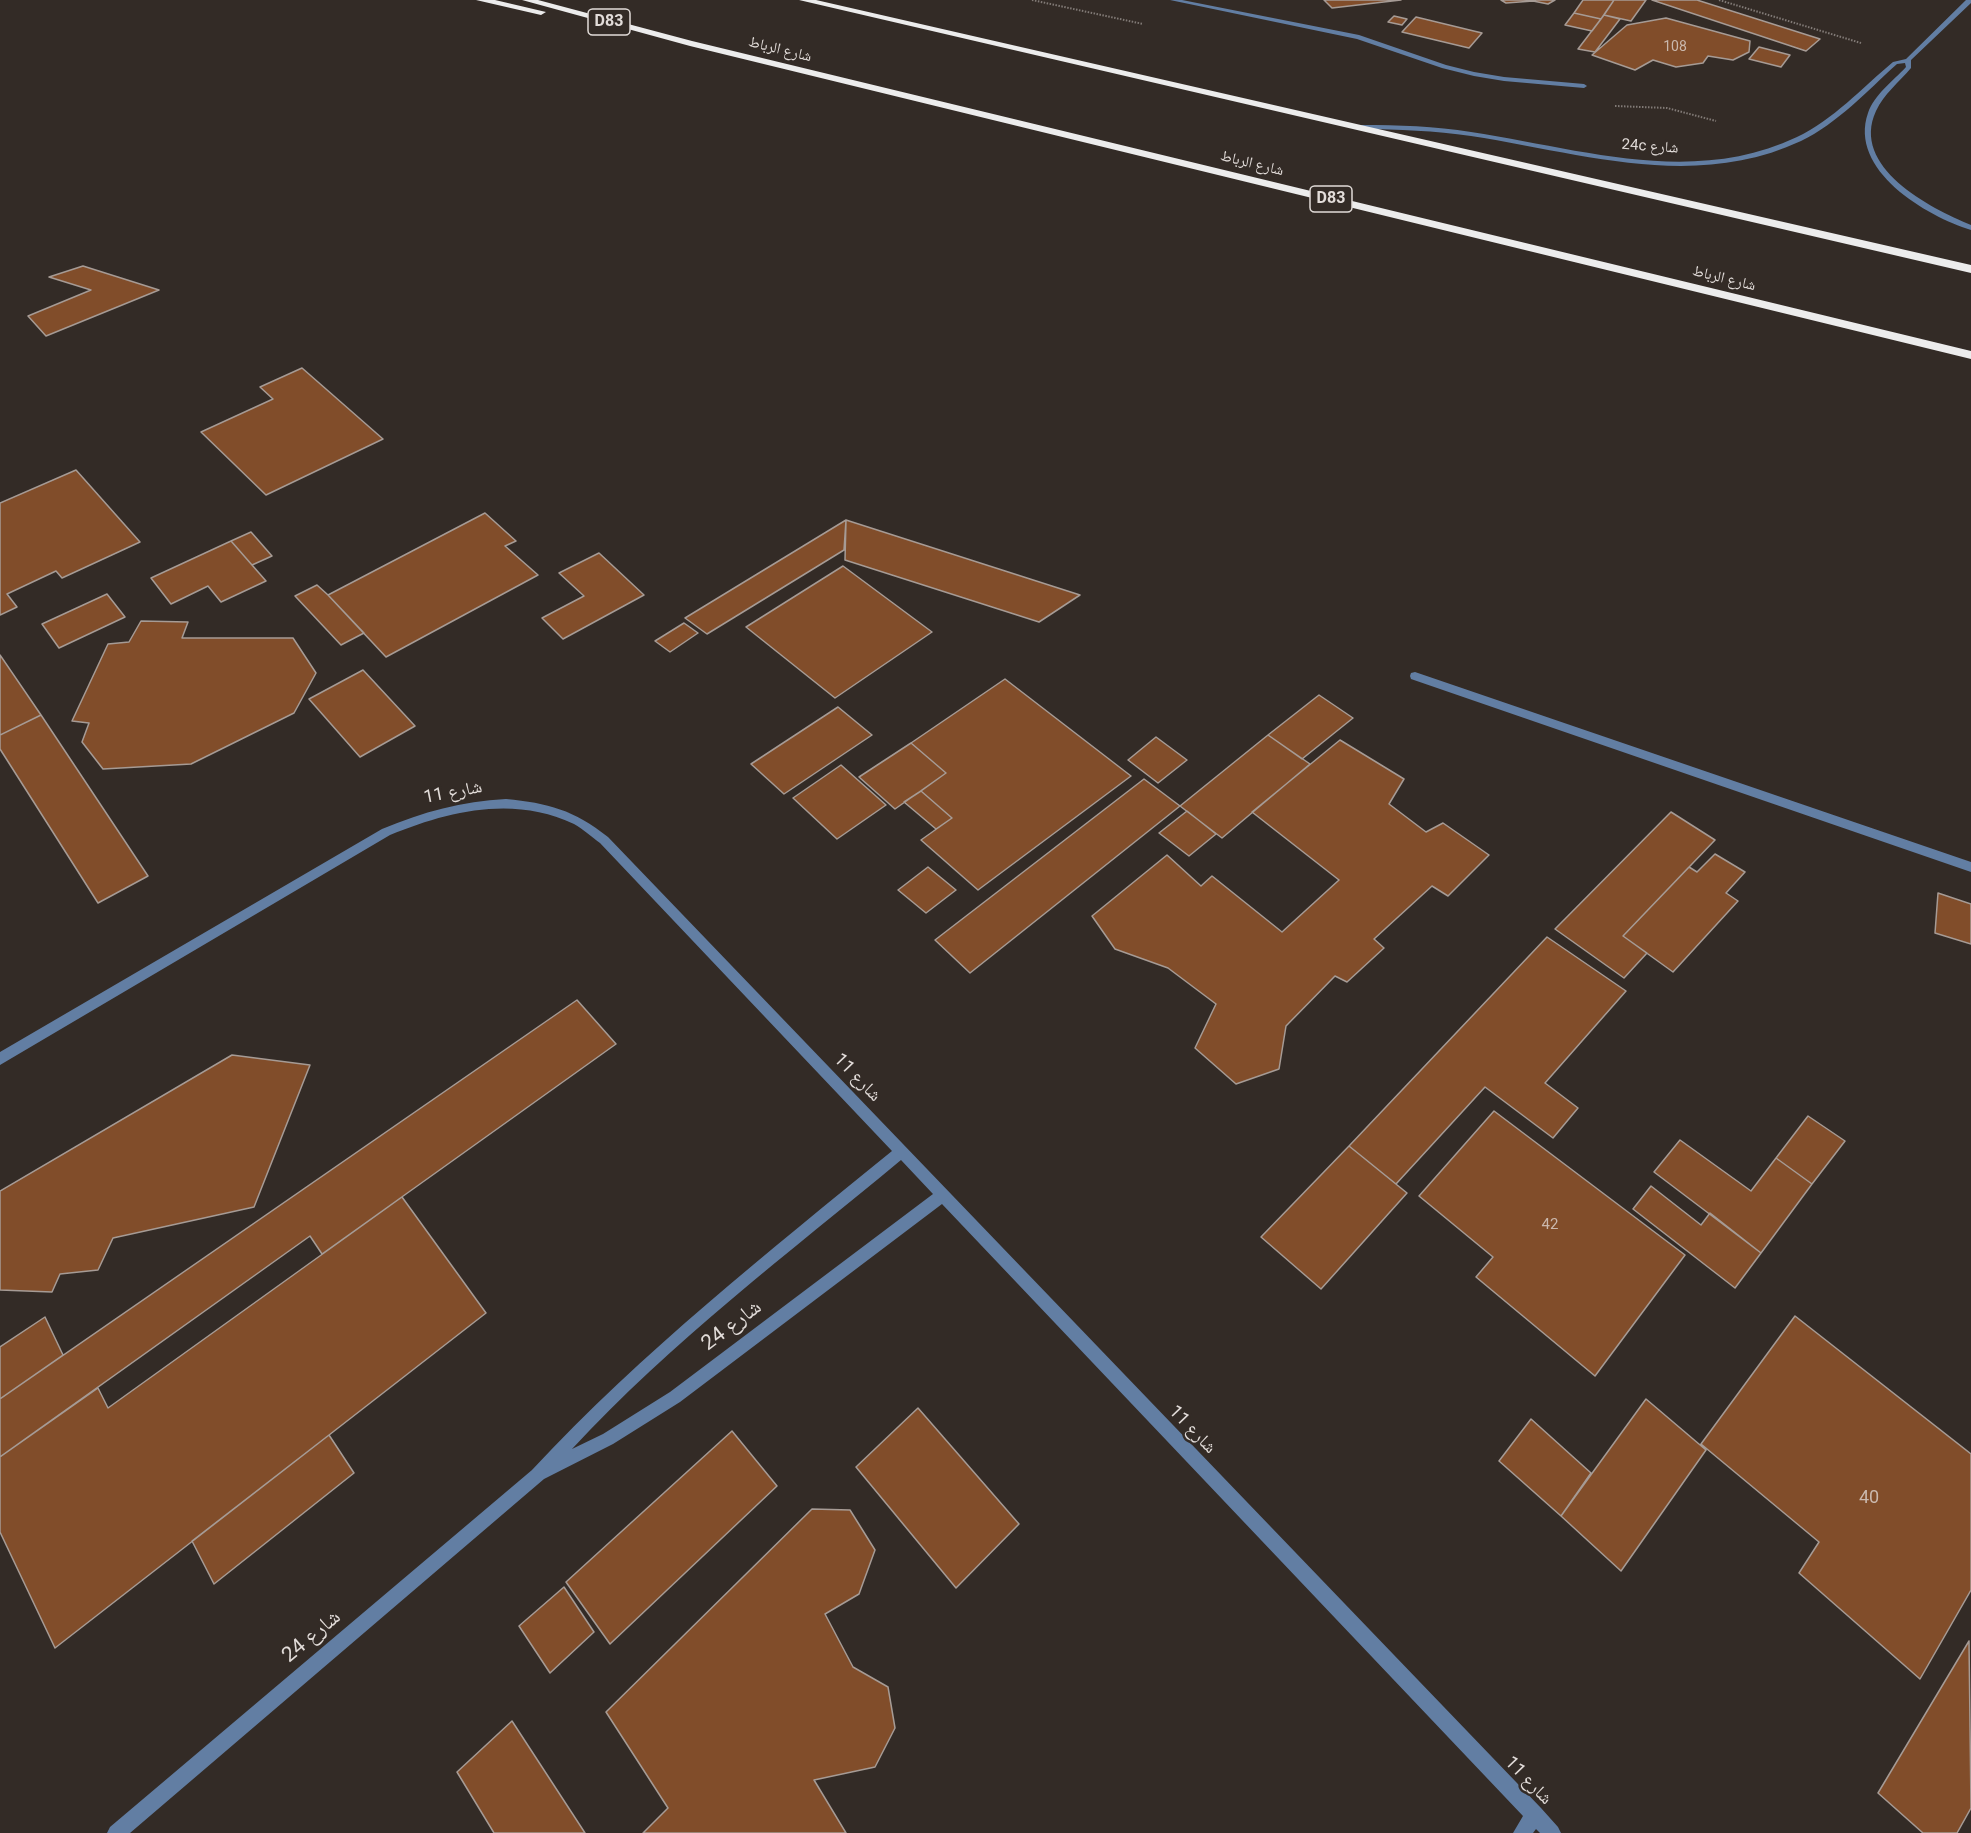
<!DOCTYPE html>
<html>
<head>
<meta charset="utf-8">
<style>
	body { margin:0 }
	canvas { display:block; background:#332b26 }
</style>
</head>
<body>
<canvas width="1971" height="1833"></canvas>
<script>
const ctx = document.querySelector('canvas').getContext('2d');
ctx.lineJoin = 'round';
function fill(path, color) {
  ctx.fillStyle = color;
  ctx.fill(path, 'evenodd');
}
function stroke(path, color, width, dash) {
  ctx.strokeStyle = color;
  ctx.lineWidth = width;
  ctx.lineCap = dash ? 'butt' : 'round';
  ctx.setLineDash(dash || []);
  ctx.stroke(path);
}
function write(font, color, halo, rows, align = 'center') {
  ctx.font = font + ' Roboto,"Noto Naskh Arabic",sans-serif';
  ctx.lineWidth = 5;
  ctx.setLineDash([]);
  ctx.textBaseline = 'middle';
  ctx.strokeStyle = halo;
  ctx.fillStyle = color;
  for (const [text, x, y, turn = 0] of rows) {
    ctx.save();
    ctx.translate(x, y);
    ctx.rotate((+turn || 0) * Math.PI / 180);
    ctx.textAlign = isNaN(turn) ? turn : align;
    if (halo) ctx.strokeText(text, 0, 0);
    ctx.fillText(text, 0, 0);
    ctx.restore();
  }
}
const building = new Path2D(`
	M1324 0H1401L1332 8Z
	M1501 0H1555L1548 4 1533 1 1506 3Z
	M1583 0H1614L1601 19 1574 13Z
	M1614 0H1646L1631 21 1604 15Z
	M1652 0H1697L1820 39 1806 51Z
	M1574 13 1601 19 1592 31 1565 25Z
	M1604 15 1620 19 1595 52 1578 49Z
	M1394 16 1407 19 1402 25 1388 22Z
	M1416 17 1482 33 1469 48 1402 32Z
	M1666 18 1750 41 1749 52 1733 60 1708 56 1703 63 1676 67 1653 60 1635 70 1592 55 1627 25Z
	M1759 47 1790 55 1781 67 1749 59Z
	M83 266 159 290 46 336 28 316 91 290 49 277Z
	M302 368 383 439 266 495 201 432 273 399 260 387Z
	M76 470 140 542 62 578 56 571 7 594 17 607 0 615V503Z
	M485 513 516 541 505 546 538 575 386 657 328 595Z
	M846 520 844 550 707 634 685 618Z
	M846 520 1080 595 1039 622 845 560Z
	M251 532 272 556 252 565 231 541Z
	M231 541 266 581 221 602 208 586 171 604 151 578Z
	M599 553 644 595 563 639 542 618 584 596 559 573Z
	M843 566 932 632 835 698 746 627Z
	M317 585 328 595 364 633 341 645 295 596Z
	M107 594 125 617 59 648 42 624Z
	M141 621 188 622 182 638H293L316 673 294 713 191 764 103 769 82 742 89 723 72 721 108 644 129 642Z
	M684 623 698 633 670 652 655 641Z
	M0 655 41 715 0 735Z
	M363 670 415 726 360 757 309 699Z
	M1005 679 1131 776 978 890 921 840 952 818 921 791 946 773 911 743Z
	M1319 695 1353 718 1302 759 1268 735Z
	M838 707 872 735 784 794 751 764Z
	M41 715 148 876 98 903 0 749V735Z
	M1268 735 1310 764 1222 838 1180 806Z
	M1156 737 1187 760 1158 783 1128 760Z
	M1340 740 1404 779 1389 804 1426 832 1443 823 1489 855 1448 896 1432 886 1374 939 1384 948 1347 982 1335 976 1286 1026 1279 1069 1236 1084 1195 1048 1216 1004 1168 968 1115 949 1092 916 1167 855 1201 886 1212 876 1282 932 1339 880 1252 812Z
	M911 743 946 773 895 809 859 777Z
	M841 765 886 805 837 839 793 798Z
	M1144 779 1180 806 970 973 935 940Z
	M921 791 952 818 936 829 904 802Z
	M1187 811 1216 834 1189 856 1159 833Z
	M1671 812 1715 840 1623 936 1647 953 1624 978 1555 929Z
	M1715 854 1745 872 1726 893 1738 901 1673 972 1623 936 1689 867 1697 872Z
	M928 867 956 890 926 913 898 890Z
	M1938 893 1971 904V944L1935 933Z
	M1547 937 1626 991 1545 1083 1578 1108 1553 1138 1485 1087 1396 1184 1349 1146Z
	M577 1000 616 1044 322 1254 310 1236 0 1457V1399Z
	M232 1055 310 1065 254 1207 113 1238 98 1270 60 1274 52 1292 0 1290V1191Z
	M1494 1111 1685 1255 1595 1376 1476 1277 1493 1257 1419 1196Z
	M1808 1116 1845 1141 1812 1184 1776 1158Z
	M1680 1140 1751 1191 1776 1158 1812 1184 1761 1253 1654 1172Z
	M1349 1146 1407 1193 1321 1289 1261 1237Z
	M1651 1186 1701 1225 1710 1213 1761 1253 1735 1288 1633 1209Z
	M402 1197 486 1313 55 1648 0 1532V1457L98 1388 108 1408Z
	M1795 1316 1971 1454V1590L1920 1679 1799 1573 1819 1542 1701 1444Z
	M45 1317 63 1355 0 1399V1347Z
	M1646 1399 1706 1450 1621 1571 1561 1516Z
	M918 1408 1019 1524 956 1588 856 1467Z
	M1531 1419 1591 1473 1561 1516 1499 1461Z
	M732 1431 777 1486 610 1644 566 1582Z
	M329 1435 354 1473 214 1584 192 1541Z
	M812 1509 850 1510 875 1550 859 1594 825 1614 853 1667 888 1687 895 1728 875 1767 814 1780 846 1833H643L668 1808 606 1712Z
	M564 1587 594 1632 550 1673 519 1626Z
	M1969 1641 1971 1808 1957 1833H1923L1878 1793Z
	M512 1721 585 1833H494L457 1772Z`);
fill(building, '#814d2a');
stroke(building, '#a69b95', 1.5);
stroke(new Path2D(`
	M1032 0 1143 24
	M1719 0 1861 43
	M1615 106 1667 108 1716 121`), '#817a76', 2, [1.5, 1.5]);
fill(new Path2D(`
	M1170 0H1182L1359 35 1446 65 1474 72 1504 77 1584 84 1587 86 1584 88 1504 81 1474 76 1442 68 1357 39Z`), '#627ea3');
fill(new Path2D(`
	M1966 0H1971V3L1911 60V68C1899 82 1884 94 1876 111 1850 167 1930 208 1971 225V230C1926 216 1848 170 1868 113 1874 95 1893 81 1906 67L1905 63 1897 64C1867 91 1838 123 1801 141 1694 191 1581 153 1471 136 1435 131 1398 129 1362 129L1358 127 1362 125C1398 125 1435 126 1471 132 1578 148 1692 187 1797 137 1833 120 1862 88 1893 62L1906 59Z
	M1415 672 1971 862V872L1411 679 1410 676 1411 673Z
	M506 799C548 803 574 810 608 837L1541 1808 1558 1827 1561 1833H1540L1536 1829 1533 1833H1513L1523 1816 942 1204 680 1402 613 1444 544 1479 130 1833H107L110 1827 532 1470C643 1351 767 1253 892 1151L600 843C592 837 583 829 574 824 514 795 448 811 390 835L0 1065V1052L382 829C423 812 462 801 506 799ZM901 1160 933 1194 670 1392 603 1434 572 1449C671 1342 789 1253 901 1160Z`), '#627ea3');
fill(new Path2D(`
	M476 0H495L546 12 541 15Z
	M522 0H538L692 41 1971 351V359L690 46Z
	M799 0H816L1971 265V273Z`), '#ececec');
write('14px', '#cab8ad', null, [
	["108",1675,47]
]);
write('15px', '#e2dcd9', '#332b26', [
	["شارع الرباط",780,50,14],
	["24c شارع",1650,147,4],
	["شارع الرباط",1252,164,14],
	["شارع الرباط",1724,279,14]
]);
write('15px', '#cab8ad', null, [
	["42",1550,1225]
]);
for (const [x, y, w] of [
	[609,22,42],
	[1331,199,42]
]) {
  const box = new Path2D();
  box.roundRect(x - w / 2, y - 13, w, 26, 4.5);
  ctx.fillStyle = '#332b26';
  ctx.fill(box);
  stroke(box, '#e2dcd9', 1.5);
}
write('bold 16px', '#e2dcd9', null, [
	["D83",609,22],
	["D83",1331,199]
]);
write('18px', '#e2dcd9', '#332b26', [
	["شارع 11",453,793,-11],
	["شارع 11",857,1078,46],
	["شارع 11",1192,1430,46],
	["شارع 11",1528,1781,46]
]);
write('18px', '#cab8ad', null, [
	["40",1869,1498]
]);
write('21px', '#e2dcd9', '#332b26', [
	["شارع 24",732,1326,-37],
	["شارع 24",312,1637,-40]
]);
</script>
</body>
</html>
